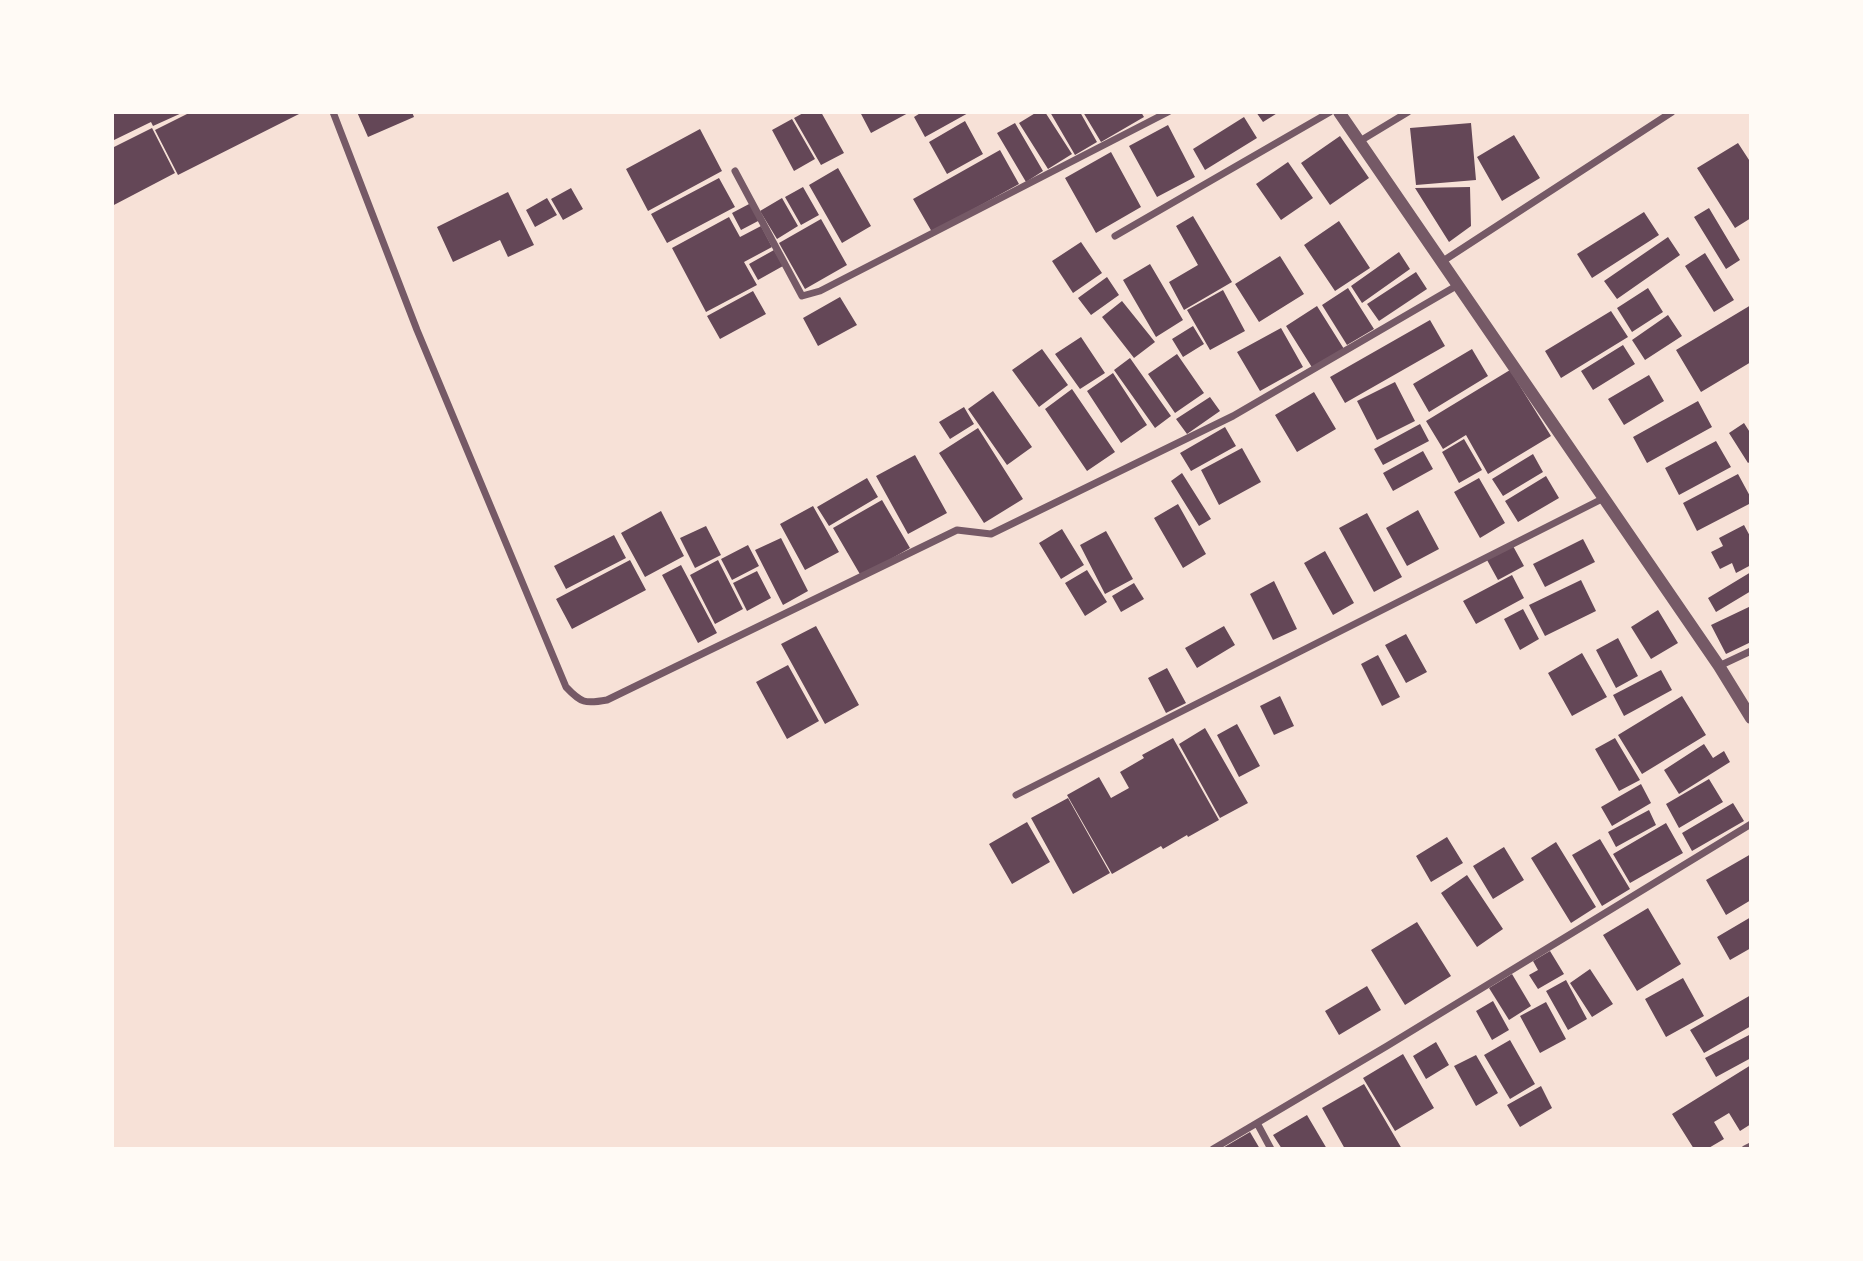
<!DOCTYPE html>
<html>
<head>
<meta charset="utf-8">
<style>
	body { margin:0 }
	#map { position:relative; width:1863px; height:1261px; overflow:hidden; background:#f7e1d7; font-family:"Nunito Sans",sans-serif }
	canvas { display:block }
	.frame { position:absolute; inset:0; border:114px solid #fffaf5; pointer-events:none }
</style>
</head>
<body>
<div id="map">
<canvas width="1863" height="1261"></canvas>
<div class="frame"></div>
</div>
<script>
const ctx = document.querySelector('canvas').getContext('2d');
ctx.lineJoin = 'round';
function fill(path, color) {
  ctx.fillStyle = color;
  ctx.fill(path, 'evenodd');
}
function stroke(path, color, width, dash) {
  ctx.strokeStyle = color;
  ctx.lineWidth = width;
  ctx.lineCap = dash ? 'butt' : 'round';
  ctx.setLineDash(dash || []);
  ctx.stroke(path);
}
fill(new Path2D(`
	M112 112H184L153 126 151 122 112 141Z
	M191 112H303L178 175 155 130Z
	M357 112H412L414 117 368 137Z
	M805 112H821L844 153 821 165 794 118Z
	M860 112H910L871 133Z
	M922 112H970L925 137 914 117Z
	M1037 112H1045L1072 154 1048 169 1019 123Z
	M1050 112H1080L1097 142 1075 155Z
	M1083 112H1141L1144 117 1101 142Z
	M1256 112H1279L1263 122Z
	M1244 117 1257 138 1205 170 1193 149Z
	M792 119 815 159 794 171 772 130Z
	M965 121 983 154 947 174 929 142Z
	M1015 123 1043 171 1026 182 997 133Z
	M1471 123 1476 180 1416 185 1410 128Z
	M1168 125 1195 177 1157 197 1129 146Z
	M152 128 175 173 112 206V148Z
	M700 129 722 171 648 211 626 169Z
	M1514 135 1540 178 1502 201 1477 157Z
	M1340 136 1369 178 1330 205 1301 163Z
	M1738 143 1751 163V218L1735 228 1697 168Z
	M1000 150 1019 184 932 232 913 199Z
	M1111 152 1141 207 1096 233 1065 178Z
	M1288 162 1313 198 1281 220 1256 184Z
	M838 168 871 226 842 243 809 185Z
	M719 178 735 207 667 243 651 214Z
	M803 187 819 215 801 225 785 197Z
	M1470 187 1471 226 1449 242 1415 188Z
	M571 188 583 209 563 220 551 199Z
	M508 192 534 245 508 257 500 240 453 262 437 227Z
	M547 198 557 215 535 227 526 210Z
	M782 198 798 226 777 239 760 211Z
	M751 203 760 220 741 230 732 213Z
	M1709 208 1740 260 1726 269 1694 217Z
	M1644 212 1659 235 1592 278 1577 254Z
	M1193 216 1232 282 1184 310 1169 282 1198 265 1176 226Z
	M729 217 740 237 761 226 772 247 744 262 757 285 706 312 672 248Z
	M821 219 847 265 805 289 779 243Z
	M1339 221 1370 268 1335 291 1304 245Z
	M1668 237 1680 255 1617 299 1604 281Z
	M1081 242 1102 273 1073 293 1052 261Z
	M774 250 783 266 758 280 749 264Z
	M1399 252 1410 269 1362 303 1351 286Z
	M1705 253 1734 300 1714 312 1685 266Z
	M1280 256 1304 294 1259 322 1235 284Z
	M1150 264 1183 320 1156 337 1123 280Z
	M1416 272 1427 289 1379 321 1367 304Z
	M1107 277 1119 295 1091 315 1078 298Z
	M1348 288 1374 329 1347 345 1322 305Z
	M1648 288 1663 312 1632 332 1617 308Z
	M1223 290 1245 331 1210 350 1187 310Z
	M753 291 766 314 720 339 707 316Z
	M840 297 857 325 818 346 803 318Z
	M1122 301 1155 342 1134 358 1102 317Z
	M1751 305V362L1701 392 1676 350Z
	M1317 306 1344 349 1313 369 1286 326Z
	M1611 311 1628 337 1561 378 1545 351Z
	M1668 315 1682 336 1645 360 1632 340Z
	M1430 320 1445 346 1345 403 1330 377Z
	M1193 326 1204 344 1183 357 1172 339Z
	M1281 328 1303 367 1260 391 1237 352Z
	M1081 337 1105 373 1080 389 1055 354Z
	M1623 345 1635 364 1593 390 1581 371Z
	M1042 349 1068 385 1039 407 1012 370Z
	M1472 349 1488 376 1429 412 1413 384Z
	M1177 354 1204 393 1175 413 1148 374Z
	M1130 358 1171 416 1155 428 1114 370Z
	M1510 370 1551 436 1488 474 1466 435 1443 449 1426 421Z
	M1113 373 1147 425 1121 443 1087 391Z
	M1649 375 1664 401 1624 425 1608 399Z
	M1395 382 1415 421 1377 440 1357 401Z
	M1072 389 1115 452 1087 471 1045 409Z
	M993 391 1032 447 1007 465 968 409Z
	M1314 392 1336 429 1297 452 1275 415Z
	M1210 397 1220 411 1187 434 1176 419Z
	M1698 401 1712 427 1647 463 1633 437Z
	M964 407 974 424 950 439 939 422Z
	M1744 423 1751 434V461L1748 463 1729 433Z
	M1420 424 1429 441 1383 465 1374 449Z
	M1225 427 1236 446 1191 471 1180 453Z
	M978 428 1023 499 984 523 939 453Z
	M1464 439 1482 470 1459 483 1442 452Z
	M1716 441 1731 467 1679 495 1665 468Z
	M1242 448 1261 482 1219 505 1201 470Z
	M1423 451 1433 469 1393 491 1383 473Z
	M1533 454 1543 472 1503 496 1492 479Z
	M915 455 947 513 908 534 876 476Z
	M1182 473 1211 519 1199 526 1171 481Z
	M1738 474 1751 498V503L1697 531 1683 503Z
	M1546 476 1559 498 1518 522 1505 501Z
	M867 478 878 497 829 526 817 507Z
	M1479 478 1505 523 1480 538 1454 492Z
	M882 500 910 548 861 576 833 528Z
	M1178 504 1206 554 1183 568 1154 518Z
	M813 506 839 552 805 570 780 524Z
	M1418 510 1439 549 1407 566 1386 528Z
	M661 511 684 556 645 577 621 533Z
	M1367 513 1402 577 1374 592 1339 528Z
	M1744 525 1751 538V565L1736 573 1732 563 1720 569 1711 552 1723 546 1719 538Z
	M706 526 721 555 695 568 680 538Z
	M1062 529 1084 565 1061 579 1039 543Z
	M1106 531 1133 579 1105 594 1080 545Z
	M614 535 626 558 566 589 554 566Z
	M781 538 808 591 783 605 755 550Z
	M1583 539 1595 562 1545 587 1533 564Z
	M748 545 759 566 732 580 721 559Z
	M1513 546 1524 566 1498 580 1487 560Z
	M1325 551 1354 603 1333 615 1304 563Z
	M630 560 646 590 572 629 556 599Z
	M718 560 743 609 715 624 690 575Z
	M681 565 717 633 698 643 662 575Z
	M1087 570 1107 602 1085 616 1065 583Z
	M757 571 771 598 747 611 733 583Z
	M1751 572V591L1716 612 1708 598Z
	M1512 575 1524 598 1476 624 1463 601Z
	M1581 580 1596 611 1545 636 1529 605Z
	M1274 581 1297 629 1273 640 1250 594Z
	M1134 583 1144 599 1121 612 1112 596Z
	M1751 606V642L1726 654 1711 625Z
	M1523 609 1539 639 1520 650 1504 619Z
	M1658 610 1678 643 1651 659 1631 627Z
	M816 626 859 705 825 724 781 644Z
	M1224 626 1235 645 1197 668 1185 648Z
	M1406 634 1427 672 1406 683 1385 645Z
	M1618 638 1638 676 1616 688 1596 650Z
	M1582 653 1607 697 1572 716 1548 673Z
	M1378 655 1400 697 1382 706 1361 664Z
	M788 665 819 721 787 739 756 682Z
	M1167 668 1186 703 1166 713 1148 678Z
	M1661 670 1672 690 1624 716 1613 695Z
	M1280 696 1294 726 1274 735 1260 706Z
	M1682 696 1706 735 1642 774 1618 735Z
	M1237 724 1260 766 1239 777 1217 735Z
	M1205 728 1248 803 1220 818 1179 744Z
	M1173 738 1219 820 1188 837 1187 835 1163 849 1161 846 1112 874 1067 795 1099 777 1111 798 1129 788 1120 772 1144 758 1142 755Z
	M1615 738 1640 780 1619 791 1595 749Z
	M1704 744 1713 758 1724 751 1730 762 1679 794 1664 770Z
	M1709 779 1723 802 1679 828 1666 804Z
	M1641 784 1651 803 1612 826 1601 807Z
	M1068 798 1110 873 1073 894 1031 818Z
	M1733 803 1744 821 1692 851 1682 833Z
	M1649 810 1656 825 1616 847 1608 832Z
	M1027 822 1050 862 1012 884 989 844Z
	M1666 823 1683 853 1630 883 1613 854Z
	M1447 837 1463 863 1431 882 1416 856Z
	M1600 839 1630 889 1602 906 1572 855Z
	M1556 842 1596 907 1571 923 1531 858Z
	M1504 847 1524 880 1493 899 1473 866Z
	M1751 854V900L1726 915 1706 880Z
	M1467 875 1503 929 1477 947 1441 893Z
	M1648 908 1681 964 1637 991 1603 935Z
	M1751 917V948L1730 960 1717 937Z
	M1417 922 1451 976 1405 1005 1371 950Z
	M1550 951 1564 974 1538 989 1529 975 1538 970 1533 961Z
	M1590 969 1613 1004 1592 1017 1570 983Z
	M1512 974 1531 1006 1509 1020 1489 988Z
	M1683 978 1704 1016 1666 1037 1645 999Z
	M1566 980 1587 1019 1568 1030 1546 991Z
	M1367 986 1381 1010 1339 1035 1325 1011Z
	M1751 995V1026L1704 1053 1690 1030Z
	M1493 1001 1509 1030 1492 1040 1476 1011Z
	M1546 1002 1566 1039 1540 1053 1520 1016Z
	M1751 1034V1058L1716 1077 1705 1058Z
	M1510 1040 1535 1084 1510 1099 1484 1055Z
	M1436 1042 1449 1065 1426 1079 1413 1056Z
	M1403 1054 1434 1108 1395 1131 1363 1078Z
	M1476 1055 1498 1093 1476 1106 1454 1066Z
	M1751 1065V1124L1740 1131 1729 1113 1714 1122 1724 1139 1707 1149H1694L1672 1114Z
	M1364 1084 1402 1149H1345L1322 1108Z
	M1541 1086 1552 1108 1520 1127 1507 1105Z
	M1307 1115 1327 1149H1282L1273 1135Z
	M1250 1132 1260 1149H1221Z`), '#644757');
stroke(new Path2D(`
	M333 112 417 330 566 687C581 703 585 704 607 700L957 530 991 534 1233 416 1458 285
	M1360 141 1408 112
	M735 171 802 296 820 291 1168 112
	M1115 236 1330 112
	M1443 261 1672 112
	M1719 666 1751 651
	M1016 795 1604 498
	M1257 1123 1271 1149
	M1213 1149 1387 1046 1751 824
	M1745 1149 1751 1146`), '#755966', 7);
stroke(new Path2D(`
	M1339 112 1719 666 1751 718`), '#755966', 12);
</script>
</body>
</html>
